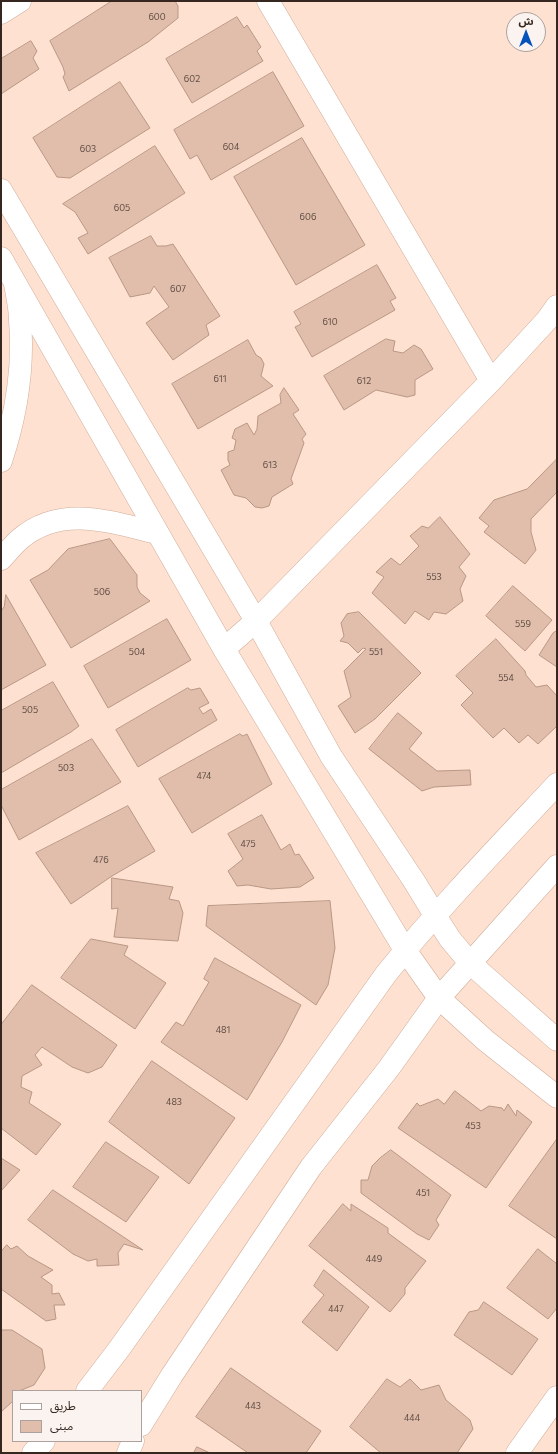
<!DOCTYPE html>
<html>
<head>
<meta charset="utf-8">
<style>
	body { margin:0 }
	#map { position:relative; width:558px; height:1454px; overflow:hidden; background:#fee1d1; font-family:Commissioner,"Noto Sans Arabic",sans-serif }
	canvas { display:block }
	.frame { position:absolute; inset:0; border:2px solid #352720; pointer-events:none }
	.legend { position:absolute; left:12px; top:1390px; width:130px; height:52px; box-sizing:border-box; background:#fbf3ef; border:1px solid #aca19c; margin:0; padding:5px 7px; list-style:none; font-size:12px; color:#352720 }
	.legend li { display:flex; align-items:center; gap:8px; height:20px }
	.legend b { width:20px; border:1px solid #aca19c }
	.north { position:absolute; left:506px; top:12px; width:40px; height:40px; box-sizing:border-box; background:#fbf3ef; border:1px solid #aca19c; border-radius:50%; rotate:0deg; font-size:11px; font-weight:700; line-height:16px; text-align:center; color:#352720 }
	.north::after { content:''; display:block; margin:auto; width:14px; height:18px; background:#0652bc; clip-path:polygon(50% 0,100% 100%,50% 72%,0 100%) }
</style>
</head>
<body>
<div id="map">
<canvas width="558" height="1454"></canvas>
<div class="frame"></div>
<ul class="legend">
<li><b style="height:5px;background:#fff"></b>طريق</li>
<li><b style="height:11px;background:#e1beab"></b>مبنى</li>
</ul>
<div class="north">ش</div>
</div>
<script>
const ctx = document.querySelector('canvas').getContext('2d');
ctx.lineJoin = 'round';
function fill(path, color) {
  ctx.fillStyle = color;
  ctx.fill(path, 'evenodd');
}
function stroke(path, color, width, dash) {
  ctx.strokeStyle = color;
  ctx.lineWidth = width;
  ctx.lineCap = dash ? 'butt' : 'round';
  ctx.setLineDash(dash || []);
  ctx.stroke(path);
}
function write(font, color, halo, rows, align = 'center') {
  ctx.font = font + ' Commissioner,sans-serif';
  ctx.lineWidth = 3.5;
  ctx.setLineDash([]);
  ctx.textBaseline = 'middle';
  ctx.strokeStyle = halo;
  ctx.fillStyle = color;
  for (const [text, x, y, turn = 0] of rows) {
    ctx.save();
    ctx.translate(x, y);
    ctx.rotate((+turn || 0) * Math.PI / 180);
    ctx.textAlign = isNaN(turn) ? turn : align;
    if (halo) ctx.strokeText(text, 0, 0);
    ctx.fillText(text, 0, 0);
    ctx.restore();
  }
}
const building = new Path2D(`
	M112 1H175L178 6V18L148 42 69 91 63 77 65 74 63 67 50 41Z
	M237 17 244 28 247 25 261 47 257 51 263 61 192 103 166 59Z
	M31 41 37 51 33 58 39 69 1 94V59Z
	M273 72 304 126 211 180 197 155 190 159 174 130Z
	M120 82 150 128 70 178 57 177 33 138Z
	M302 138 365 245 296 285 234 177Z
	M155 146 185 193 88 254 78 238 88 233 75 212 63 204Z
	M151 236 157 246H166L173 244 220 316 206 325 209 335 173 360 146 323 169 307 154 286 150 293 130 297 109 258Z
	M377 265 396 298 390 301 395 310 312 357 295 327 301 324 294 312Z
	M386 339 395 341 393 351 403 353 414 345 421 349 433 369 415 380V395L407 397 376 390 344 410 324 376Z
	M248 340 256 355 261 358 264 364 261 376 273 386 198 429 172 384Z
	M284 388 299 410 293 414 306 434 302 439 304 443 291 479 293 484 272 497 269 506 262 508 255 507 246 498 234 495 221 470 230 465 228 460V452L234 450 236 440 232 438 235 429 247 423 254 435 257 429 258 416 281 403 280 395Z
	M557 459V492L531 519V532L536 550 525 564 484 532 489 526 479 518 494 500 527 489Z
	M440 517 470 554 459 567 466 576 460 589 463 601 446 614 434 612 429 620 415 611 405 624 372 593 384 577 376 572 391 558 400 565 419 546 410 536 422 526 428 528Z
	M110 539 137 575V587L140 593 150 601 71 648 30 580 48 570 68 549Z
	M513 586 552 620 525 651 486 616Z
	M6 595 46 665 1 690V611L4 607Z
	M359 612 421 673 375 719 355 733 338 706 351 697 344 671 366 649 363 648 358 653 348 643 340 641 344 636 341 623 347 614Z
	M167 619 191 660 108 708 84 666Z
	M557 631V667L539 655 553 633Z
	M496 639 525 671 526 675 536 687 547 685 557 696V726L538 744 528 735 519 743 504 728 493 738 461 705 473 693 456 676Z
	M53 682 79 726 71 732 1 773V711Z
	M188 688 191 690 200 688 209 703 199 708 203 714 211 709 217 720 138 767 116 730Z
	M398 713 422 733 409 749 437 771 470 770 471 785 434 787 422 791 369 749Z
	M240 734 243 736 247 734 272 784 192 833 159 779Z
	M92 739 121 782 19 840 1 805V790Z
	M128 806 155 851 112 876 71 904 36 853Z
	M262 815 281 850 290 844 295 855 299 854 314 878 300 887 271 889 248 885 237 886 228 871 243 859 228 834Z
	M112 878 173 887 169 899 179 901 183 913 178 941 114 937 118 908 112 909Z
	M330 901 335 948 328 985 316 1005 206 926 208 906Z
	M91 939 128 946 124 955 166 983 135 1029 61 978Z
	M215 958 301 1005 282 1042 247 1100 161 1042 176 1022 183 1026 209 982 204 979Z
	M32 985 117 1045 102 1067 88 1073 72 1067 42 1047 35 1055 42 1065 22 1076 21 1087 32 1092 29 1103 61 1124 36 1155 1 1128V1025Z
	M152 1061 235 1118 189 1184 109 1122Z
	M455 1091 481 1111 489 1106 502 1108 504 1111 508 1104 516 1116 517 1110 532 1122 486 1188 398 1128 417 1103 420 1106 438 1099 444 1104Z
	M557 1139V1239L509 1206Z
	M106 1142 159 1177 126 1222 73 1187Z
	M391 1150 451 1195 436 1220 439 1225 429 1240 417 1234 361 1193V1180H368L372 1166 380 1158Z
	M1 1158 20 1170 1 1191Z
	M53 1190 143 1250 124 1244 118 1253 119 1265 97 1266V1259L88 1261 73 1254 28 1220Z
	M343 1204 351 1211V1204L388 1228V1233L426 1261 405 1288V1294L390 1312 309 1246Z
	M7 1245 11 1249 17 1246 28 1256 53 1270 41 1277 52 1285V1294L59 1293 65 1305H54L56 1319 46 1321 1 1289V1252Z
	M538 1249 557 1264V1308L548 1319 507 1288Z
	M324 1270 369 1307 337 1351 302 1322 324 1295 314 1286Z
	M484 1302 538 1339 512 1375 454 1335 469 1312 478 1310Z
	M1 1330H12L42 1349 45 1368 34 1385 19 1391H13V1401L1 1412Z
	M231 1368 321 1431 306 1453H248L196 1417Z
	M387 1379 400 1387 410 1379 421 1390 439 1385 446 1400 470 1420 473 1429 457 1453H381L350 1427Z
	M197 1447 210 1453H194Z`);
fill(building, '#e1beab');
stroke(building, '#b99785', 1);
const minor = new Path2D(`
	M268 1 491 381
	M1 13 20 1
	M1 461C16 416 24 368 20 320 20 308 17 296 15 284
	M1 559C7 553 13 545 20 539 61 504 111 522 157 533
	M224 649 256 621 491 381 547 320 557 306
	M517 1453 557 1397`);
const tertiary = new Path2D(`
	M1 190 256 621 331 756 414 881 436 917 450 939 470 963 557 1040
	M1 258 224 649 405 950 439 998 485 1040 557 1097
	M87 1391 119 1349 386 974C439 908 499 846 557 784
	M141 1425 172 1375 311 1167 389 1068 439 998 557 866
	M33 1453 44 1441
	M128 1453 133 1441`);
stroke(minor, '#d0ad9a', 23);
stroke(tertiary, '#d0ad9a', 23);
stroke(minor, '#fff', 22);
stroke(tertiary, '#fff', 22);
write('9px', '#604d43', null, [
	["600",157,17],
	["602",192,79],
	["604",231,147],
	["603",88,149],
	["605",122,208],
	["606",308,217],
	["607",178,289],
	["610",330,322],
	["611",220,379],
	["612",364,381],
	["613",270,465],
	["553",434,577],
	["506",102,592],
	["559",523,624],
	["504",137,652],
	["551",376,652],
	["554",506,678],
	["505",30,710],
	["503",66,768],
	["474",204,776],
	["475",248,844],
	["476",101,860],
	["481",223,1030],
	["483",174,1102],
	["453",473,1126],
	["451",423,1193],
	["449",374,1259],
	["447",336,1309],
	["443",253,1406],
	["444",412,1418]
]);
</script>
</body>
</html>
